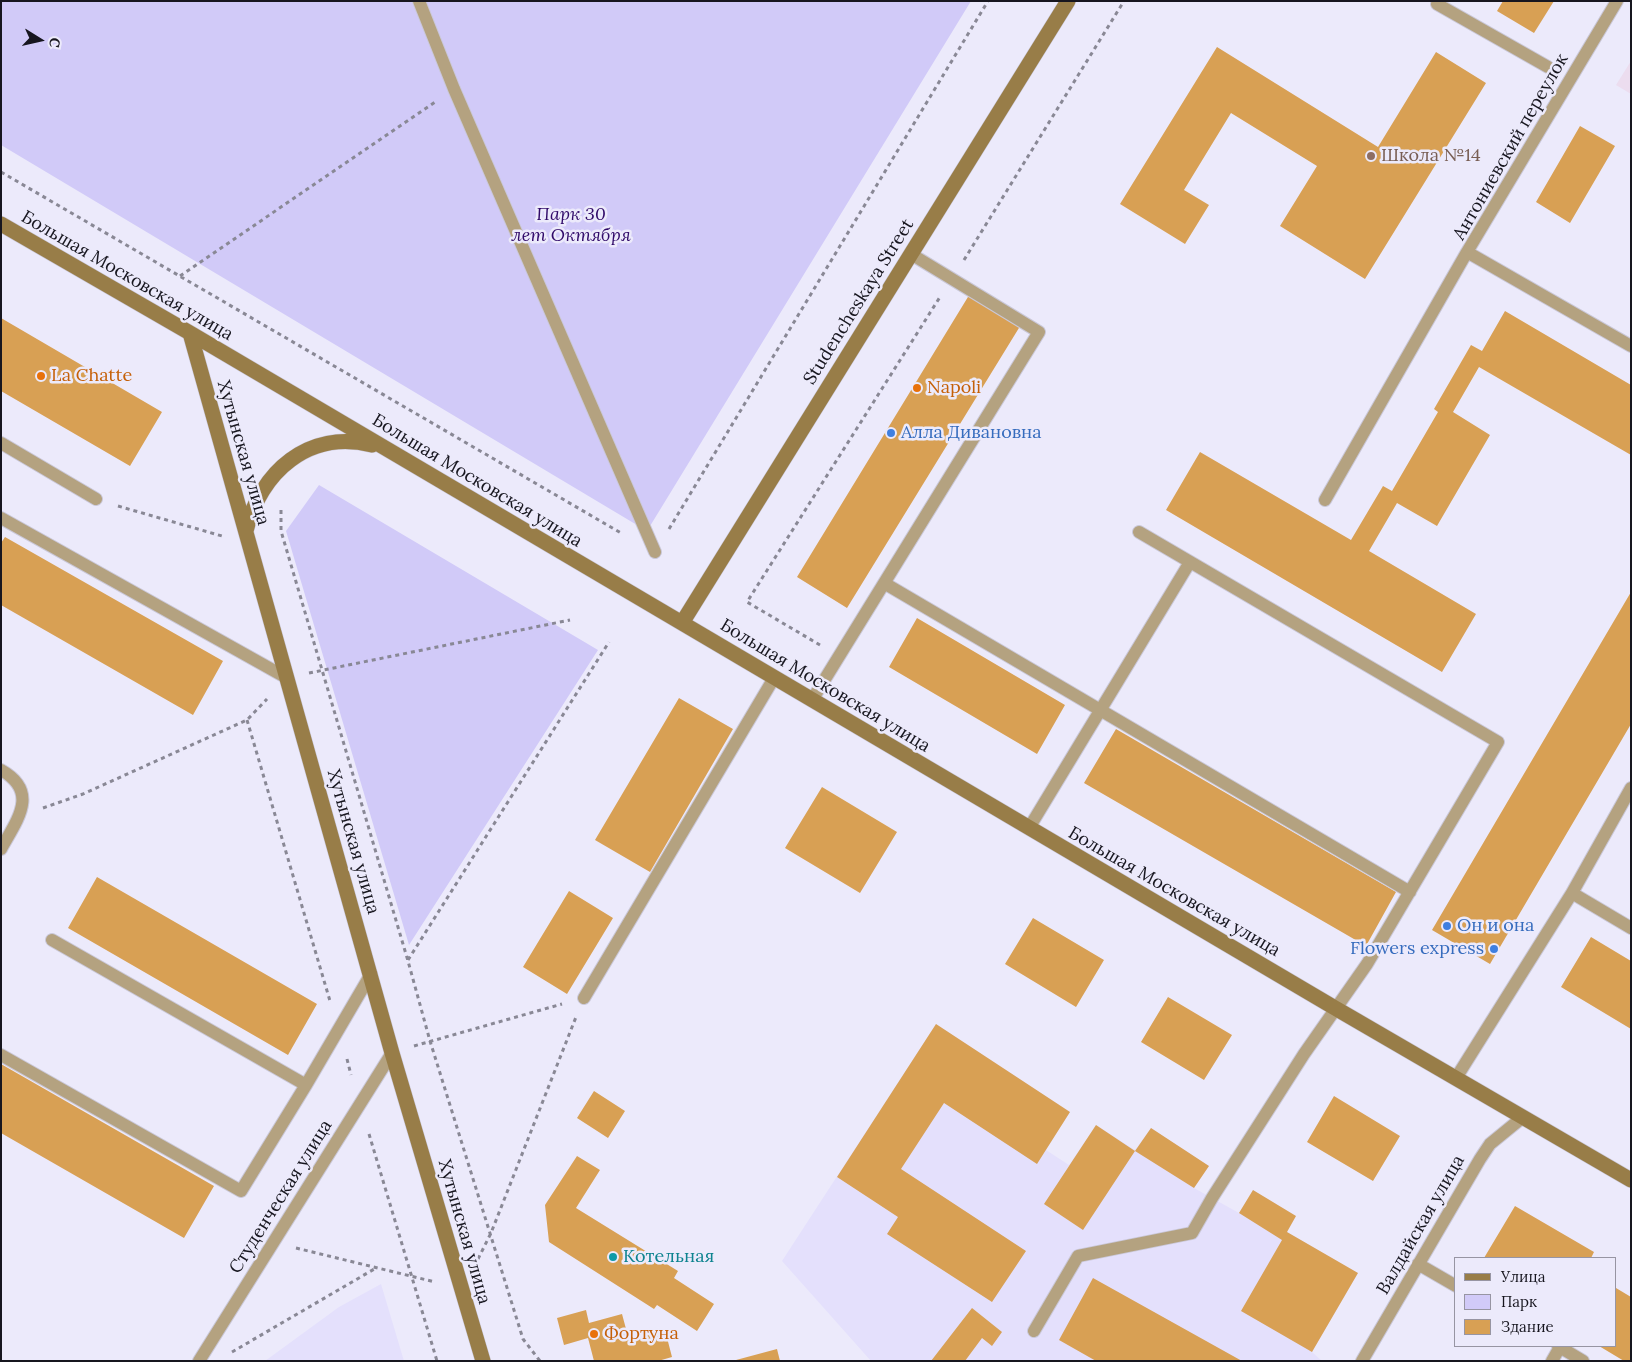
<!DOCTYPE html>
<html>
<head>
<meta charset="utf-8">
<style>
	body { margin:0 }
	#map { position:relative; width:1632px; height:1362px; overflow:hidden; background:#eceafb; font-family:Lora,serif }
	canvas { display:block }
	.frame { position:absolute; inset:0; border:2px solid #17161f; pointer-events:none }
	.legend { position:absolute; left:1454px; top:1257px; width:162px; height:90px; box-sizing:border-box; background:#eceafb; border:1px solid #9795a3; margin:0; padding:6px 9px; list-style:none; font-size:15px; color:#17161f }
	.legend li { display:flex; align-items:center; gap:10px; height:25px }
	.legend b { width:25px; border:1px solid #9795a3 }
	.north { position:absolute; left:15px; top:15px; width:50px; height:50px; -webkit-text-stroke:4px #eceafb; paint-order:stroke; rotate:100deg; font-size:14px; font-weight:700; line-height:20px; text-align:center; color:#17161f }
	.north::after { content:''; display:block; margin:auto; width:18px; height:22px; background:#17161f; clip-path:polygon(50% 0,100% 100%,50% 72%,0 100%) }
</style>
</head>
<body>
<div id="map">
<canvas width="1632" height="1362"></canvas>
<div class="frame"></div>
<ul class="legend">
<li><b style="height:6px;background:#987d48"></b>Улица</li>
<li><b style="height:14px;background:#d1caf8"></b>Парк</li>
<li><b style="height:14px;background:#d8a054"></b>Здание</li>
</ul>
<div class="north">С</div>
</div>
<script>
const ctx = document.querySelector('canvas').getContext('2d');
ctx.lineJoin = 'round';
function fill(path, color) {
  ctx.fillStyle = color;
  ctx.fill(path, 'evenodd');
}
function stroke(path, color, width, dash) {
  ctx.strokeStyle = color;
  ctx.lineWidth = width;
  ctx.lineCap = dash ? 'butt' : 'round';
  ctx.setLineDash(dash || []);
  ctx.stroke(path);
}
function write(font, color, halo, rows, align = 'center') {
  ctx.font = font + ' Lora,serif';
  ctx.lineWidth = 5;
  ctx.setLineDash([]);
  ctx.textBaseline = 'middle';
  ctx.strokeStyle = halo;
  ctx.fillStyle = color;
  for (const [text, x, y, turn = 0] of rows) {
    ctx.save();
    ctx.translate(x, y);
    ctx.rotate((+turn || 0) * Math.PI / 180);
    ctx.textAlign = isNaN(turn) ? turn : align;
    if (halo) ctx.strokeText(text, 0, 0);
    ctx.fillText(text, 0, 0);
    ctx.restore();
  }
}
fill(new Path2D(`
	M936 1024 1070 1112 1046 1150 1069 1165 1096 1125 1135 1150 1151 1128 1209 1166 1194 1188 1239 1213 1253 1190 1296 1216 1287 1232 1358 1273 1312 1352 1322 1361H871L782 1261Z
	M381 1284 404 1361H265L339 1307Z`), '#e4e0fc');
fill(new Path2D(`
	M1631 61V94L1616 85Z`), '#ecddef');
fill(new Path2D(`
	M1 1H971L647 531 1 145Z
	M319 485 598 650 409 945 286 531Z`), '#d1caf8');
fill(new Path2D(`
	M1503 1H1554L1534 33 1497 11Z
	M1217 47 1378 147 1436 52 1486 83 1365 279 1280 226 1317 166 1231 113 1184 190 1209 205 1185 244 1120 204Z
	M1580 126 1615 146 1570 223 1536 202Z
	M971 292 1022 323 847 608 797 577Z
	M1505 311 1631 385V455L1479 367 1453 412 1490 435 1437 526 1397 503 1369 551 1476 614 1442 672 1166 510 1200 452 1351 540 1383 486 1392 491 1438 412 1434 409 1471 345 1482 351Z
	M1 318 162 412 130 466 1 391Z
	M5 537 223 661 193 715 1 605V543Z
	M1631 592V724L1490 964 1432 930Z
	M917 618 1065 705 1037 754 889 667Z
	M679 698 733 729 650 872 595 840Z
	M1116 729 1396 892 1366 946 1084 783Z
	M822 787 897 832 860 893 785 848Z
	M97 877 317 1004 288 1055 68 928Z
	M569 891 613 918 567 994 523 967Z
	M1033 918 1104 960 1076 1007 1005 964Z
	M1591 937 1631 961V1029L1561 987Z
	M1168 997 1232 1035 1204 1080 1141 1042Z
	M936 1024 1070 1112 1037 1164 944 1103 901 1169 1026 1251 992 1302 887 1234 898 1217 837 1177Z
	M1 1064 214 1186 184 1238 1 1133Z
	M594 1091 625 1111 608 1138 577 1118Z
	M1334 1096 1400 1136 1373 1181 1307 1142Z
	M1096 1125 1135 1151 1083 1230 1044 1204Z
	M1151 1128 1209 1166 1194 1188 1135 1151Z
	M577 1156 600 1170 576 1208 678 1271 674 1278 714 1304 697 1331 657 1305 654 1309 549 1242 545 1205Z
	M1253 1190 1296 1216 1287 1232 1358 1273 1312 1352 1241 1311 1282 1240 1239 1213Z
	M1515 1206 1594 1252 1591 1258H1484Z
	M1093 1278 1242 1361H1096L1059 1340Z
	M1616 1288 1631 1297V1361H1624L1599 1346H1616Z
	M972 1308 1002 1332 992 1346 982 1338 965 1361H931Z
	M586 1310 589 1323 622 1314 629 1340 665 1330 672 1357 658 1361H594L588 1338 564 1345 557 1318Z
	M777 1349 780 1361H736V1360Z`), '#d8a054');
const lane = new Path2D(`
	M419 1 454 89 655 552
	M1439 1 1437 4 1548 67
	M1617 1 1467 252 1631 346
	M1 443 96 499
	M1325 500 1467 252
	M1 518 287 678
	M884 583 1410 892
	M812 700 1039 332 911 254
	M1 770C40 792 17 820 1 849
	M1029 828 1190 562
	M1572 893 1631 928
	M52 940 306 1085
	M584 998 774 678
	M1 1055 241 1191 306 1085 371 974
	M1456 1078 1572 893 1631 788
	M1418 1264 1456 1286
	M1034 1331 1078 1256 1192 1233 1212 1198 1304 1054 1367 964 1498 742 1139 532
	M1558 1346 1583 1361
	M199 1361 392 1053
	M1362 1361 1480 1159 1490 1144 1523 1117
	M1552 1361 1560 1347`);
const secondary = new Path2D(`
	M1 224 190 333 1335 1008 1631 1180
	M190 333 392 1053 483 1361
	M246 531C260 472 309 429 372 445
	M682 623 1068 1`);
stroke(lane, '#cac8d8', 14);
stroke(secondary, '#cac8d8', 16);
stroke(new Path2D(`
	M1 172 621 533
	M964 260 1124 1
	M180 276 435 102
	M118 506 222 536
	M281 510V531L408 961 430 1041 523 1339 540 1361
	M669 529 988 1
	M820 645 747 602 940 297
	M309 673 570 620
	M247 720 330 1001
	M43 808 83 794 247 720 267 699
	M408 960 609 642
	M414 1046 562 1004
	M347 1059 351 1075
	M369 1134 437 1361
	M296 1248 435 1282
	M478 1259 491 1233 576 1017
	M232 1352 376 1268`), '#898895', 3, [4, 4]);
stroke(lane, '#b4a280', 12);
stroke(secondary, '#987d48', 15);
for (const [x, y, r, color] of [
	[1371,156,5,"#8d6e63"],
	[41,376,5,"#e8710a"],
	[917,388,5,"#e8710a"],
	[891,433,5,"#3f7fe0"],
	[1447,926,5,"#3f7fe0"],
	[1494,949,5,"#3f7fe0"],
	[613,1257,5,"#0f9aa8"],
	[594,1334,5,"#e8710a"]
]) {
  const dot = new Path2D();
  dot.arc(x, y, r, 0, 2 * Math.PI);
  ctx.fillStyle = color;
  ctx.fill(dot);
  stroke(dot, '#eceafb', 2);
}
write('18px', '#17161f', '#eceafb', [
	["Антониевский переулок",1511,147,-60],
	["Большая Московская улица",127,276,30],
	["Studencheskaya Street",859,302,-58],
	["Хутынская улица",243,453,74],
	["Большая Московская улица",477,481,31],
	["Большая Московская улица",825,686,31],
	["Хутынская улица",353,842,74],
	["Большая Московская улица",1174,892,30],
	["Студенческая улица",281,1197,-58],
	["Валдайская улица",1421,1225,-60],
	["Хутынская улица",464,1232,74]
]);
write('18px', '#785e54', '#eceafb', [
	["Школа №14",1381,156]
], 'left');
write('italic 18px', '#300a69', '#eceafb', [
	["Парк 30",571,215],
	["лет Октября",571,236]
]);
write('18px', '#c56008', '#eceafb', [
	["La Chatte",51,376],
	["Napoli",927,388],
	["Фортуна",604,1334]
], 'left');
write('18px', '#366cbe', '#eceafb', [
	["Алла Дивановна",901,433],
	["Он и она",1457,926],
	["Flowers express",1484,949,"right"]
], 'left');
write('18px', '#0d838f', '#eceafb', [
	["Котельная",623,1257]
], 'left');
</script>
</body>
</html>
